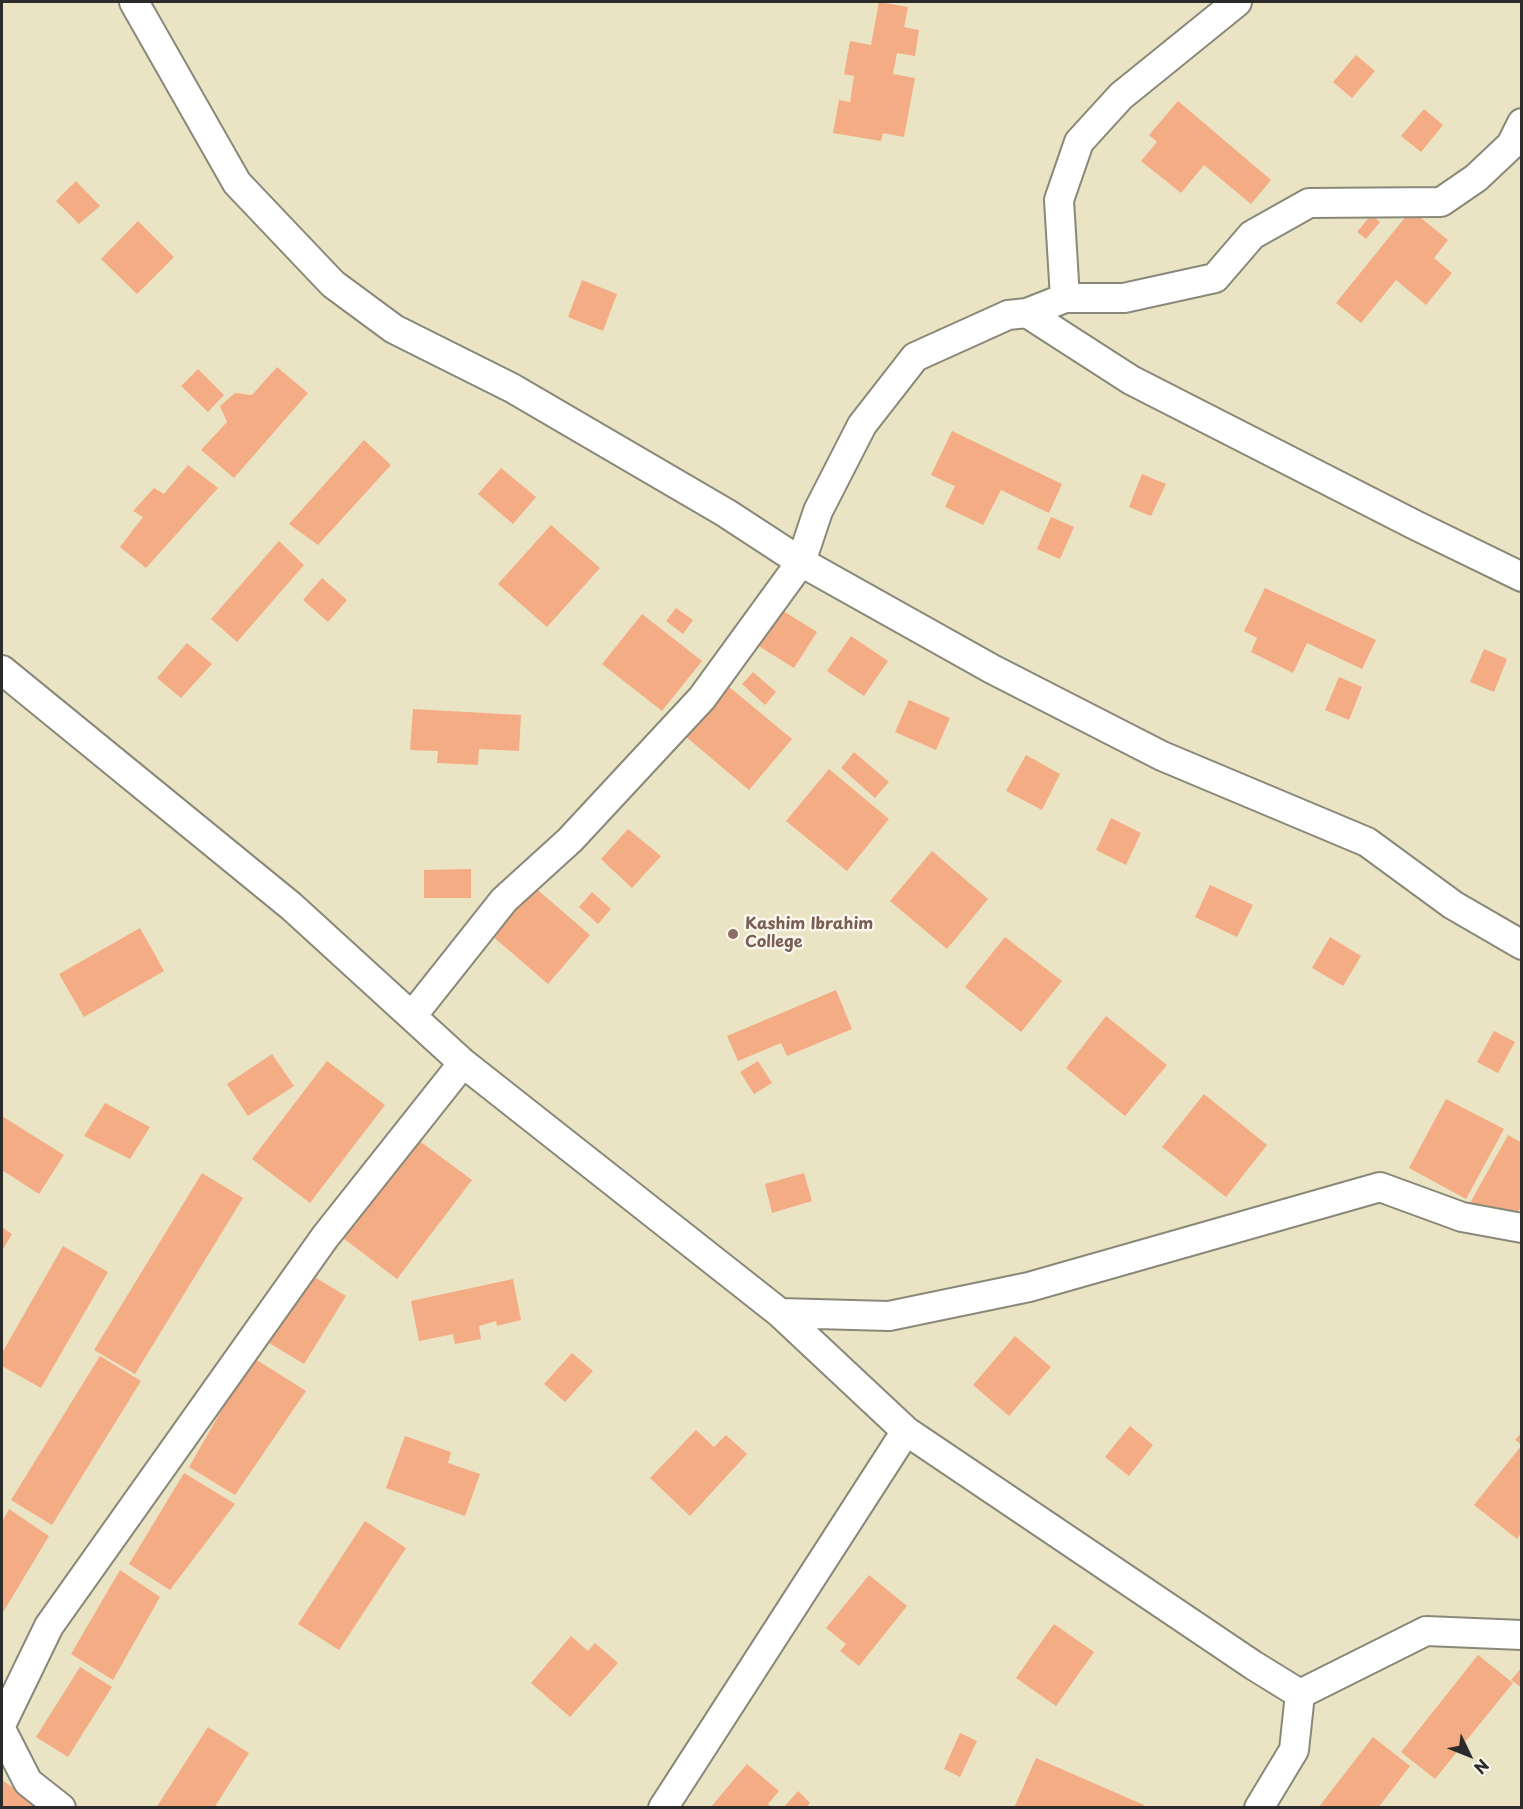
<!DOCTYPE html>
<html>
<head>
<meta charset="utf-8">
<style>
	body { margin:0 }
	#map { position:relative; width:1523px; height:1809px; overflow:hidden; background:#eae4c5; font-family:"Playpen Sans",sans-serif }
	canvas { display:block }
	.frame { position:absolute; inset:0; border:3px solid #2b2b2b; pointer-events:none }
	.north { position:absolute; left:1439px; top:1725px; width:60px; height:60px; -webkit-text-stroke:4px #fbf7ec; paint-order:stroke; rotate:133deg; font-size:16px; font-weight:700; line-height:24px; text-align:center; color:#2b2b2b }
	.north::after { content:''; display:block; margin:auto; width:21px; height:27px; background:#2b2b2b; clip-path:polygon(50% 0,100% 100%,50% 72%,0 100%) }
</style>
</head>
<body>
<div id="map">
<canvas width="1523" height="1809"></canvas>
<div class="frame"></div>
<div class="north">N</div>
</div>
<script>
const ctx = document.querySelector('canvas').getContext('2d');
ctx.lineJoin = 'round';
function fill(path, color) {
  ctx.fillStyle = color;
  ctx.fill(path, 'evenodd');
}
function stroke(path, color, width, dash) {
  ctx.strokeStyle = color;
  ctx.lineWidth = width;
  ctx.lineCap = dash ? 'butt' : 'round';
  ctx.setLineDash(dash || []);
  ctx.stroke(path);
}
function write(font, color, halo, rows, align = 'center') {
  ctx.font = font + ' "Playpen Sans",sans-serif';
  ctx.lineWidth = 5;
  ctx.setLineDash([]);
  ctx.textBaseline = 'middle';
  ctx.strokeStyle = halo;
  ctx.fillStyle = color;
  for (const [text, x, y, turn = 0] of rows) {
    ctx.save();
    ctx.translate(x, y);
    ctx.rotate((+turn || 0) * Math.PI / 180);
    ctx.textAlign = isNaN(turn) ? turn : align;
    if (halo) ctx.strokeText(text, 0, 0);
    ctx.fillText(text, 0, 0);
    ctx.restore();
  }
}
fill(new Path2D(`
	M879 2 908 7 904 27 919 30 915 56 897 53 893 74 915 78 904 137 883 133 881 141 833 133 839 100 850 102 854 76 844 74 850 41 871 45Z
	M1356 55 1375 71 1352 98 1333 82Z
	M1178 101 1271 180 1251 204 1204 165 1181 193 1141 161 1157 142 1149 135Z
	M1424 109 1443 125 1421 152 1401 136Z
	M76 181 100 206 79 224 56 201Z
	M1411 210 1448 240 1434 258 1452 273 1426 305 1396 280 1361 323 1336 303Z
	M1371 215 1380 222 1366 239 1357 232Z
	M138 221 174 257 137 294 101 259Z
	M582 280 617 294 603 331 568 317Z
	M277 367 308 393 234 478 201 450 227 422 220 406 235 393 252 395Z
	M198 369 224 395 208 412 181 386Z
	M952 431 1062 484 1049 513 1001 490 983 525 945 507 955 486 931 475Z
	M364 440 391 465 318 545 289 524Z
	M188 465 218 488 146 568 120 547 143 517 133 511 154 488 164 494Z
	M501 468 536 497 513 524 478 494Z
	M1142 474 1166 484 1151 516 1129 507Z
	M1051 517 1074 527 1060 559 1037 549Z
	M551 525 600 568 547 627 498 584Z
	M279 541 304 565 237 642 211 619Z
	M322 578 347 600 328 622 303 600Z
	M1265 588 1376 640 1362 669 1307 643 1293 673 1251 652 1257 638 1244 631Z
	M676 608 693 620 683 634 666 621Z
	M780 609 817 632 794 668 757 645Z
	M642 614 702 661 662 711 602 664Z
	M851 636 888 661 864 696 827 671Z
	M187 643 212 664 181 698 157 678Z
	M1484 649 1507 659 1494 692 1470 682Z
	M753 672 776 692 765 705 742 684Z
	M1339 677 1362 687 1349 720 1325 710Z
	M728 686 792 739 749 790 685 736Z
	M909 700 950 718 936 750 895 732Z
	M413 709 521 715 519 751 479 749 478 765 437 763 438 751 410 750Z
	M854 752 889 782 875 798 841 768Z
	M1026 755 1060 774 1042 810 1006 791Z
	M829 769 889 819 847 871 786 821Z
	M1111 818 1141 833 1126 865 1096 850Z
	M628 829 661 856 632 888 601 859Z
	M932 851 988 899 947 949 890 901Z
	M471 869V898H424V870Z
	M532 885 590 935 548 984 490 934Z
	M1210 885 1253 905 1237 937 1195 917Z
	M592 892 611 909 598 924 579 907Z
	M140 928 164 971 84 1017 59 974Z
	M1005 937 1062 981 1021 1032 965 987Z
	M1330 937 1361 956 1343 986 1312 968Z
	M836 990 852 1029 787 1056 781 1043 738 1061 727 1036Z
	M1106 1016 1167 1065 1125 1116 1066 1068Z
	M1494 1031 1515 1042 1498 1073 1477 1062Z
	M272 1054 294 1086 248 1116 227 1084Z
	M327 1061 385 1105 310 1203 252 1159Z
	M758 1061 772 1083 754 1094 740 1072Z
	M1204 1094 1267 1145 1226 1197 1162 1147Z
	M1446 1099 1504 1129 1466 1199 1409 1168Z
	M105 1103 150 1127 130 1159 84 1136Z
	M2 1116 64 1155 39 1194 2 1170Z
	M1508 1135 1522 1143V1205L1510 1225 1470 1203Z
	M414 1137 472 1180 397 1279 339 1235Z
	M202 1173 243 1198 135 1374 94 1350Z
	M804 1173 812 1201 772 1213 765 1184Z
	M2 1227 12 1234 2 1251Z
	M63 1246 108 1272 41 1388 2 1366V1353Z
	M308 1273 346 1296 304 1364 266 1341Z
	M513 1279 521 1320 497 1326 496 1321 479 1326 481 1339 455 1344 453 1334 419 1341 411 1301Z
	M1015 1336 1051 1367 1009 1416 973 1385Z
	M572 1353 593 1371 565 1402 544 1384Z
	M100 1356 141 1381 52 1525 11 1500Z
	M252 1357 306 1391 235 1495 189 1467Z
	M1130 1426 1153 1445 1129 1476 1105 1457Z
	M696 1430 714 1447 726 1435 747 1454 690 1516 650 1478Z
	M1522 1432V1445L1515 1440Z
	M405 1436 451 1452 448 1463 480 1474 465 1516 386 1488Z
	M1522 1445V1532L1517 1539 1474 1505Z
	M184 1473 235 1504 170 1590 129 1564Z
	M9 1509 49 1536 2 1614V1522Z
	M365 1521 406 1548 339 1650 298 1624Z
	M120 1570 160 1597 113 1680 71 1654Z
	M869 1575 907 1606 859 1666 840 1651 846 1644 826 1628Z
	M1054 1624 1094 1652 1056 1706 1016 1678Z
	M571 1636 588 1651 595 1643 618 1663 570 1717 531 1683Z
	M1478 1655 1513 1683 1435 1779 1401 1752Z
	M80 1667 112 1687 68 1757 36 1737Z
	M1522 1667V1688L1511 1680Z
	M208 1727 249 1753 214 1808H156Z
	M960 1733 977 1741 960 1777 944 1769Z
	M1373 1737 1410 1766 1378 1808H1318Z
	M1036 1758 1144 1805 1142 1808H1014Z
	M747 1764 779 1791 768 1804 772 1808H710Z
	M2 1780 43 1808H2Z
	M798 1791 810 1803 806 1808H783Z`), '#f4ac84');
const street = new Path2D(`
	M134 2 237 183 333 284 394 329 512 388 726 513 801 562 992 669 1162 756 1367 842 1453 905 1522 945
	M1065 298 1059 200 1079 142 1121 96 1237 2
	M1027 313 1131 380 1415 525 1522 577
	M2 670 291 906 463 1063 780 1313 906 1431 1253 1665 1300 1694
	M412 1016 504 900 570 840 702 698 801 562 818 511 862 425 915 357 1008 315 1027 313 1065 298H1124L1215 278 1252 235 1309 203 1441 202 1476 178 1511 145 1522 123
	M780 1313 889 1316 1029 1287 1380 1187 1462 1217 1522 1228
	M1300 1694 1426 1631 1522 1635
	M2 1723 49 1626 325 1237 463 1063
	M2 1731 28 1782 61 1808
	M663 1808 906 1431
	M1259 1808 1294 1750 1300 1694`);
stroke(street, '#8a8878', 32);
stroke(street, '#fff', 28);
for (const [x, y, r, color] of [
	[733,934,6,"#8d6e63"]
]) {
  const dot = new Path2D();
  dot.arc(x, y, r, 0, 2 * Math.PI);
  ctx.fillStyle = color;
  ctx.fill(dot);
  stroke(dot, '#fbf7ec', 2);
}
write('bold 16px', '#785e54', '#fbf7ec', [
	["Kashim Ibrahim",745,925],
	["College",745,943]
], 'left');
</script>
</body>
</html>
